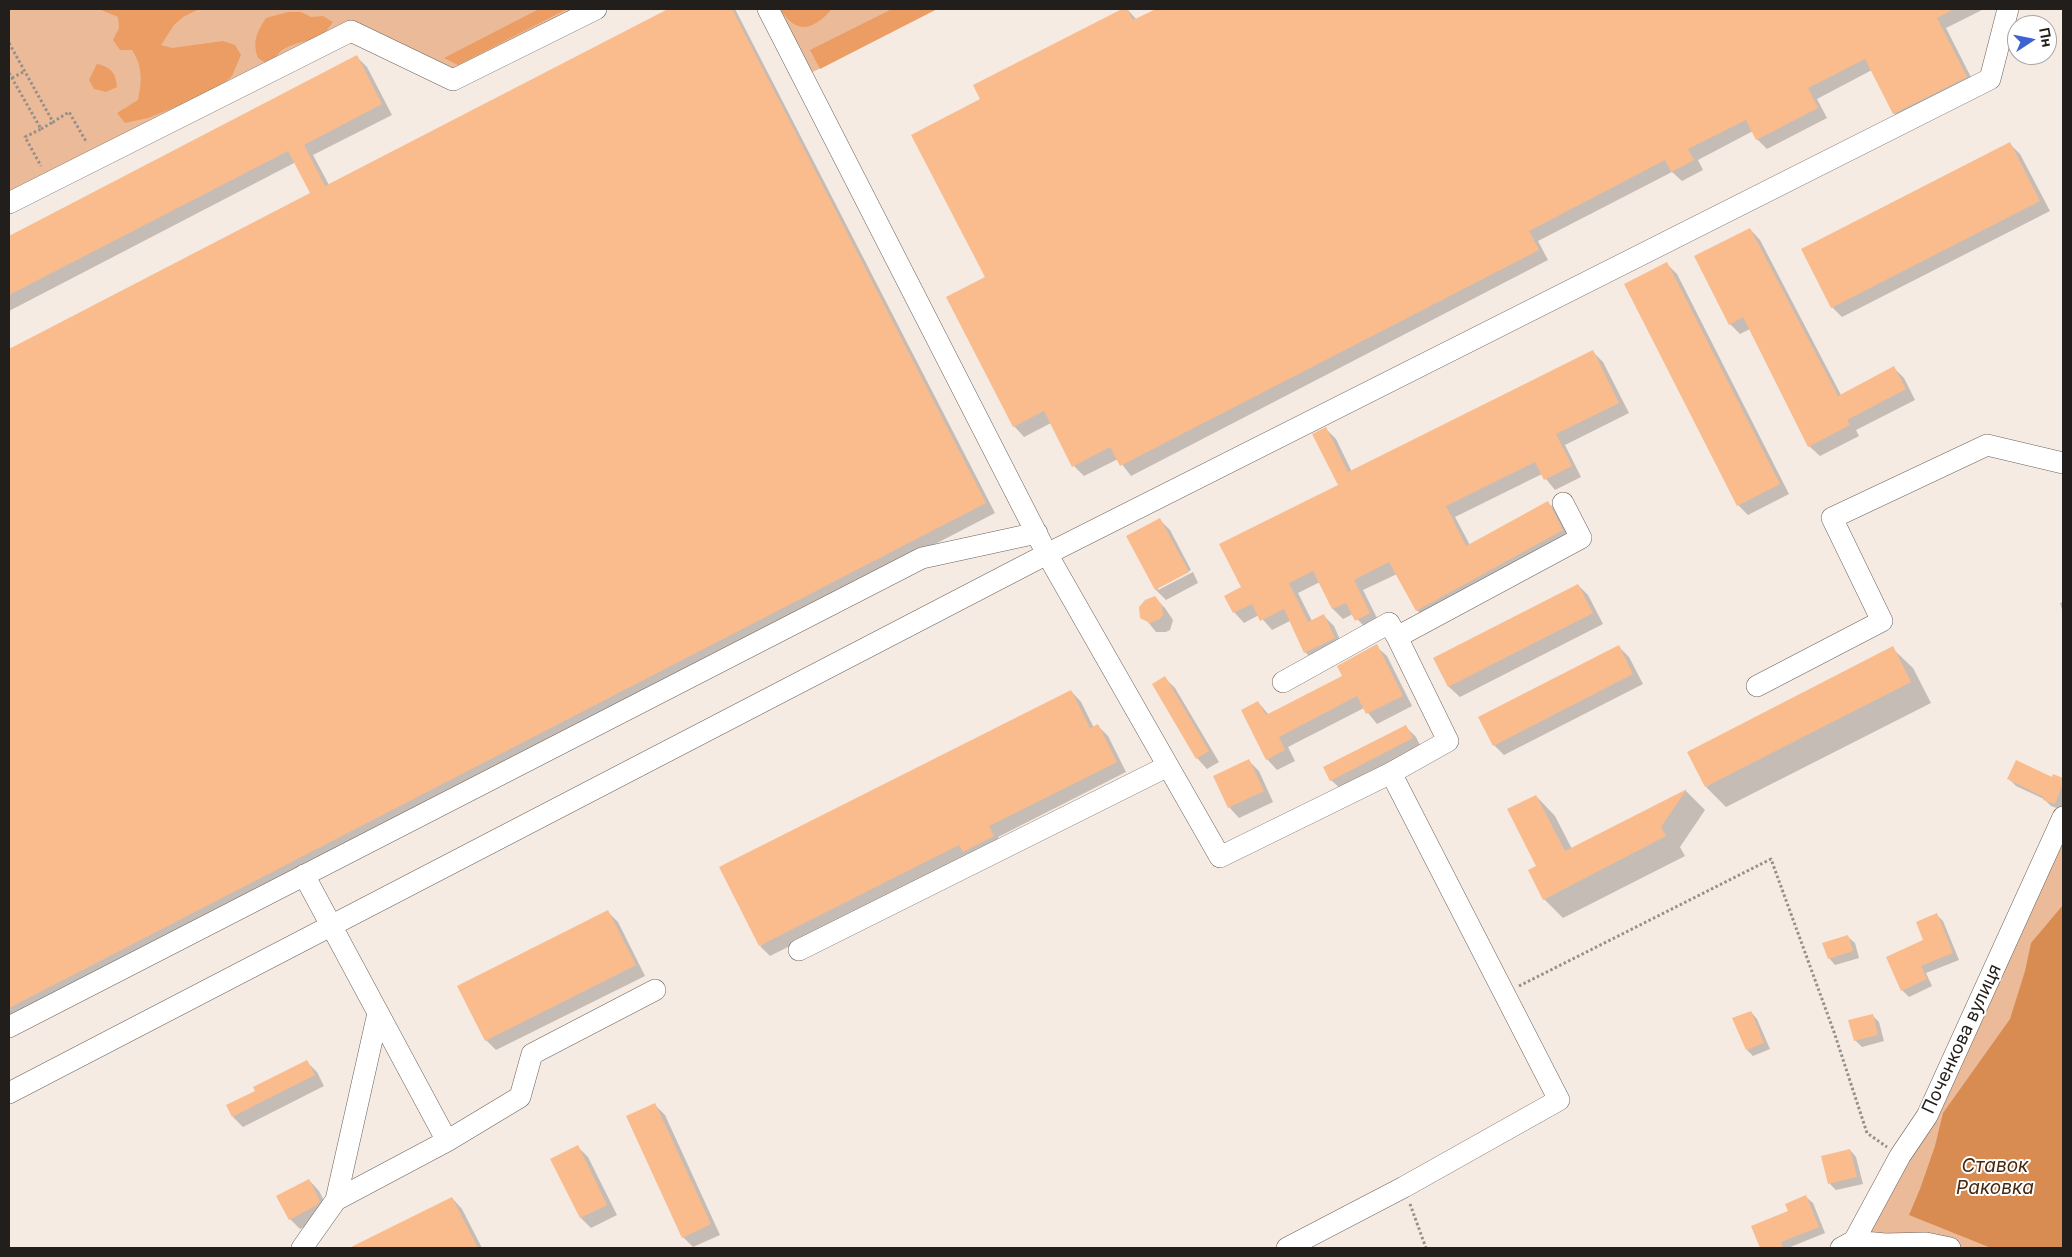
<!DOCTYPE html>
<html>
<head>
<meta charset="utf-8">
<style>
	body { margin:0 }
	#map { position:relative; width:2072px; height:1257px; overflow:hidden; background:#f6ebe3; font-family:Inter,sans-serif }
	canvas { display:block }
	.frame { position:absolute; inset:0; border:10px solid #221e1b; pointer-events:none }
	.north { position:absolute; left:2007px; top:15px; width:50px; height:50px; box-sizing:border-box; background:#fff; border:1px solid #a7a5a4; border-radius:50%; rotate:79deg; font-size:14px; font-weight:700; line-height:20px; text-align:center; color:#221e1b }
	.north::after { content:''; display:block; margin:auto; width:18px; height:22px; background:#3d62d3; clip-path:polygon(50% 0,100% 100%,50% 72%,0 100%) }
</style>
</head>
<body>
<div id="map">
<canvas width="2072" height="1257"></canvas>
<div class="frame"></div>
<div class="north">Пн</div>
</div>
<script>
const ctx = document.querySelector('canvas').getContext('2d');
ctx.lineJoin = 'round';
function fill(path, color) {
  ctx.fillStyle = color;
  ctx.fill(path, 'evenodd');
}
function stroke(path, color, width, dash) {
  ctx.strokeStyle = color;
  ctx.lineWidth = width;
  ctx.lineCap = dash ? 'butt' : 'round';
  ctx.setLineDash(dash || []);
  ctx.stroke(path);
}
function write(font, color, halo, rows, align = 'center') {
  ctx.font = font + ' Inter,sans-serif';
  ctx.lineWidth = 4;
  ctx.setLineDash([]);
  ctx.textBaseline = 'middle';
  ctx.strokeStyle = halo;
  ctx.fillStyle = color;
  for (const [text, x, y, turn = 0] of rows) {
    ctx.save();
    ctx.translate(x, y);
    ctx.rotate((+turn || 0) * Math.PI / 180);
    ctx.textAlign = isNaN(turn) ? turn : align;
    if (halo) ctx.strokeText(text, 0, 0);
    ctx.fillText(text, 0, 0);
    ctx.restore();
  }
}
fill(new Path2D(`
	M9 9H596L453 80 351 31 9 203Z
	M768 9H937L803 77Z
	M2063 817V1248H1841L1886 1186Z`), '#ebbb99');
fill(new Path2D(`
	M99 9H199L183 17 174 25 161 45 172 48 223 41 235 45 241 55 232 76 223 84 203 96 148 118 125 123 117 113 138 100C142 81 143 67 132 50H120L113 40 119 28 118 17Z
	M539 9H567L458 65 444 58Z
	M780 9H832C812 31 797 35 780 9Z
	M892 9H937L820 69 810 50Z
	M288 12H301L311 17 323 16 333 22C319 44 305 38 286 48 279 51 274 59 269 65L258 58C252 41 257 32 266 18Z
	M97 64C111 67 116 73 117 87L106 92 94 89 89 80Z`), '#eb9d64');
fill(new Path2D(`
	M2063 905V1248H1991L1909 1215 1920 1189 1935 1146 1943 1113 2010 1019 2025 971 2031 943Z`), '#d88c52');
fill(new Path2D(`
	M671 9H735L995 513 9 1024V351L312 194 296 162 9 311V237L357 57 367 67 392 115 313 155 329 185Z
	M1124 9H1127L1137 20 1157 9H1984L1946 28 1976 87 1904 123 1894 113 1872 70 1817 99 1827 118 1767 149 1757 139 1753 131 1698 160 1703 170 1682 181 1672 172 1538 241 1548 260 1131 476 1118 459 1084 476 1074 466 1051 423 1024 437 1014 426 986 277 982 100 975 86Z
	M2010 144 2020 154 2050 211 1842 317 1832 307Z
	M1750 229 1760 240 1841 395 1894 368 1904 378 1915 400 1856 430 1859 436 1820 456 1809 446 1750 329 1740 334 1730 324Z
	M1667 264 1677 274 1789 494 1748 515 1738 505Z
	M1593 352 1603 362 1629 413 1565 445 1581 477 1555 490 1542 474 1455 517 1470 545 1547 502 1558 512 1572 540 1427 621 1417 610 1397 574 1363 590 1380 624 1367 630 1353 614 1343 619 1333 609 1320 582 1298 593 1312 621 1324 616 1334 626 1344 649 1315 662 1305 652 1290 621 1272 630 1259 615 1244 623 1234 612 1242 588 1339 486 1326 429 1336 439 1352 472Z
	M1160 520 1170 530 1191 570 1158 588V590L1193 572 1198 583 1166 600 1156 590 1128 537Z
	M1578 585 1588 595 1603 624 1460 697 1449 687 1435 658Z
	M1155 598 1165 608 1173 620 1170 630 1166 632H1156L1140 612Z
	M2063 602V613L2060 603Z
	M1376 646 1387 656 1412 706 1377 724 1364 708 1288 747 1295 761 1277 770 1267 759 1258 702 1269 715 1344 676Z
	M1619 647 1629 657 1643 684 1504 755 1494 745Z
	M1892 648 1913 668 1931 703 1726 807 1706 787Z
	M1165 678 1175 688 1219 762 1207 769 1197 758Z
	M1071 691 1081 702 1094 728 1098 726 1108 736 1126 772 998 837 1003 847 969 856 770 956 760 946Z
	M1406 727 1416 737 1422 749 1342 790 1331 780Z
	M1249 761 1259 771 1273 802 1239 818 1229 807Z
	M2054 776 2063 779V806L2062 810 2051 806 2044 799 2016 786 2009 779H2053Z
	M1686 791 1705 810 1680 847 1685 856 1563 918 1544 899 1536 796 1555 816 1572 849Z
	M608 912 618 922 645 976 496 1050 486 1040Z
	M1937 915 1943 921 1959 960 1926 973 1932 986 1909 997 1902 990Z
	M1848 937 1855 943 1859 958 1835 965 1829 958Z
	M1751 1012 1757 1019 1770 1049 1753 1056 1747 1050Z
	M1872 1015 1879 1022 1884 1041 1862 1047 1855 1040Z
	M307 1062 317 1072 324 1086 243 1127 233 1117 257 1091Z
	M654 1104 665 1115 720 1235 693 1247 683 1237Z
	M578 1147 588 1157 617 1215 591 1228 581 1218Z
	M1850 1150 1856 1157 1863 1184 1836 1190 1830 1184 1823 1157Z
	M309 1180 319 1191 330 1212 327 1215 300 1229 290 1219Z
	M1806 1197 1813 1203 1825 1233 1788 1248H1761L1752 1226 1789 1212Z
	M452 1198 462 1209 482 1248H352Z`), '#0003');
fill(new Path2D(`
	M668 9H732L986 503 9 1008V349L310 193 288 151 9 295V236L357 55 382 104 304 145 325 186Z
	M1122 9H1127L1133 20 1156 9H1954L1937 18 1967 77 1893 114 1865 59 1808 88 1818 108 1756 140 1746 120 1688 149 1694 160 1671 172 1665 160 1529 231 1539 250 1120 466 1110 447 1072 467 1044 411 1013 427 946 297 985 277 911 135 980 99 973 85Z
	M2010 142 2040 201 1831 308 1801 249Z
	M1750 228 1838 396 1894 366 1906 389 1847 420 1850 425 1808 447 1743 317 1729 325 1694 256Z
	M1667 262 1780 484 1737 506 1624 284Z
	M1593 350 1619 403 1556 434 1572 466 1544 480 1535 462 1446 506 1466 546 1548 501 1563 530 1416 611 1389 562 1354 580 1370 613 1355 621 1346 603 1332 609 1313 571 1289 583 1308 622 1324 614 1335 638 1304 653 1284 609 1260 621 1252 604 1233 613 1224 596 1241 587 1219 544 1338 485 1312 434 1326 427 1348 472Z
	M1160 518 1189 572 1155 590 1126 536Z
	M1578 584 1593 613 1448 687 1433 658Z
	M1155 596 1162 605 1163 615 1160 619 1150 623 1140 618 1139 607 1145 600Z
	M1377 644 1403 696 1366 714 1357 696 1279 737 1285 750 1266 760 1241 710 1258 701 1266 715 1342 676 1337 666Z
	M1619 645 1633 674 1493 746 1478 717Z
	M1893 646 1911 682 1705 787 1687 752Z
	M1165 676 1209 751 1196 759 1152 684Z
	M1071 690 1090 728 1098 724 1117 762 989 826 994 836 963 852 959 845 759 946 719 867Z
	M1406 725 1413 738 1330 781 1323 767Z
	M1249 759 1264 791 1228 808 1213 776Z
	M2016 760 2052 777 2053 774 2063 778V783L2055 804 2043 800 2044 797 2007 779Z
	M1687 789 1661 827 1666 836 1543 900 1528 870 1536 866 1507 809 1536 795 1565 851Z
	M608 910 636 965 485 1041 457 986Z
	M1937 913 1953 953 1921 966 1927 979 1901 991 1886 957 1923 940 1916 922Z
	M1848 935 1853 951 1828 959 1822 943Z
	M1751 1011 1764 1043 1746 1050 1732 1018Z
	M1873 1014 1878 1035 1854 1041 1848 1020Z
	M307 1060 315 1075 232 1117 226 1105 255 1091 253 1087Z
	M655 1103 711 1224 682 1238 626 1116Z
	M578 1145 607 1205 580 1218 550 1159Z
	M1850 1149 1857 1177 1828 1184 1821 1156Z
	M309 1179 320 1201 317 1205 289 1220 276 1196Z
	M1806 1195 1819 1227 1781 1242 1783 1248H1760L1751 1226 1788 1211 1785 1204Z
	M452 1197 478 1248H349Z`), '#fabb8d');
const minor = new Path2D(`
	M768 9 1047 554 1220 857 1391 773 1559 1100 1404 1187 1287 1248
	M9 203 351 31 453 80 596 9
	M1283 682 1389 623 1397 637
	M1757 686 1882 621 1832 518 1987 445 2063 463
	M1391 773 1448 741 1397 637 1581 538 1563 503
	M304 875 447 1141 520 1097 532 1054 655 990
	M799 950 1168 766
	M9 1027 922 558 1037 533
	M9 1093 1047 554 1990 79 2008 9
	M336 1200 447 1141
	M1854 1241 1885 1244 1926 1243 1950 1248
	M302 1248 336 1200 378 1013
	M1841 1248 1854 1241 1900 1156 1927 1116 2063 817`);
stroke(minor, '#6b625c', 22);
stroke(new Path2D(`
	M9 43 53 122 69 112 87 143
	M9 73 41 129 25 137 41 166
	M12 78 25 71
	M41 129 53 122
	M1519 986 1771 859 1834 1032 1867 1133 1887 1147
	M1410 1204 1426 1248`), '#978f89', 3, [2.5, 2.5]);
stroke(minor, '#fff', 21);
write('18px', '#221e1b', '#fff', [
	["Поченкова вулиця",1962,1039,-65]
]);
write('italic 19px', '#46280f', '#fff', [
	["Ставок",1995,1166],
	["Раковка",1995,1188]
]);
</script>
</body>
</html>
